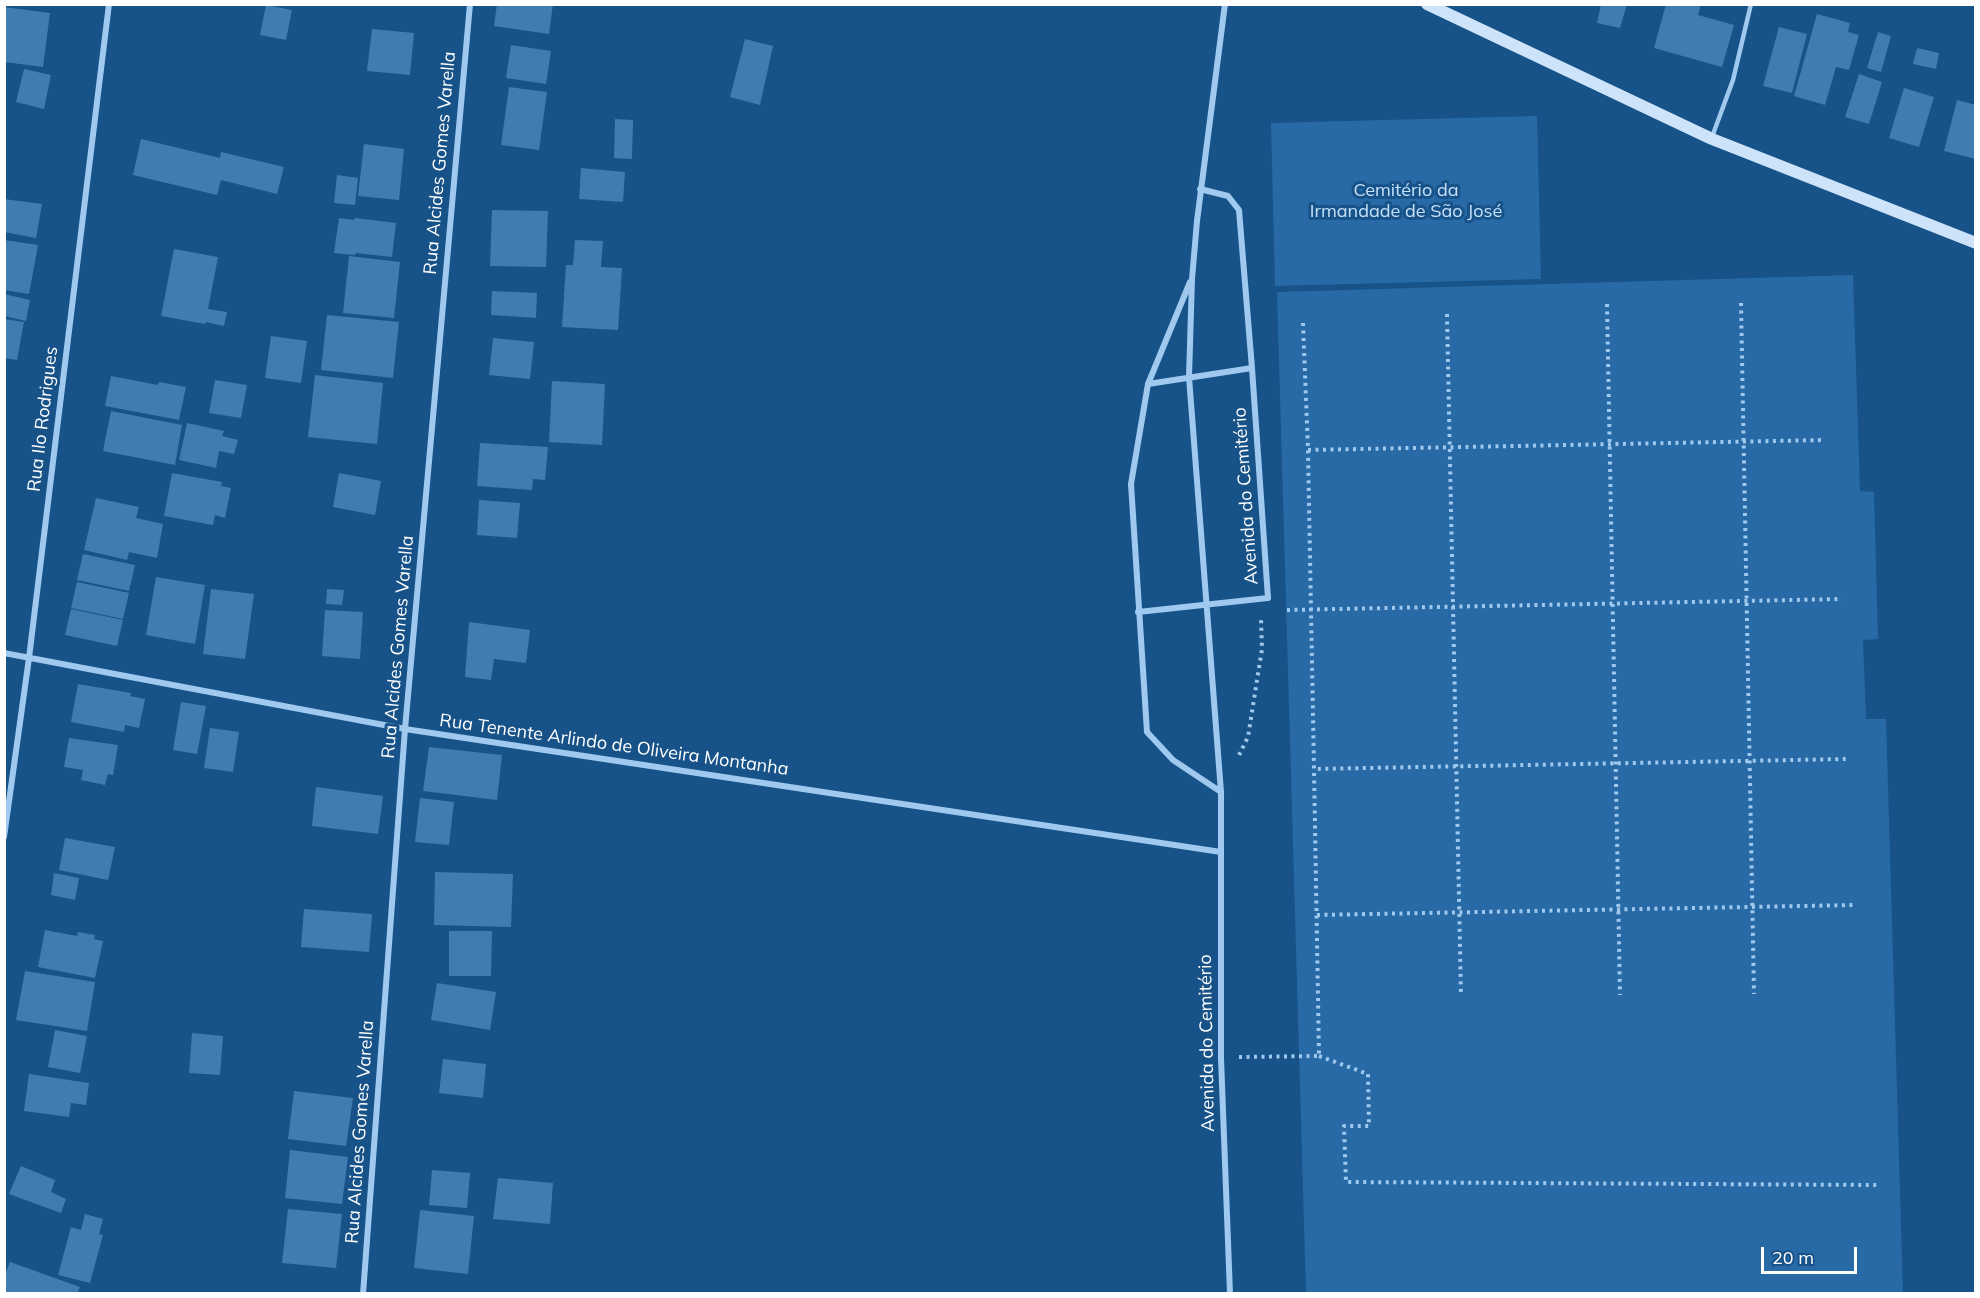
<!DOCTYPE html>
<html>
<head>
<meta charset="utf-8">
<style>
	body { margin:0 }
	#map { position:relative; width:1980px; height:1298px; overflow:hidden; background:#175288; font-family:Mulish,sans-serif }
	canvas { display:block }
	.frame { position:absolute; inset:0; border:6px solid #fff; pointer-events:none }
	.scale { position:absolute; left:1761px; top:1247px; width:96px; height:27px; box-sizing:border-box; border:3px solid #fff; border-top:0; padding-left:8px; font-size:18px; line-height:21px; white-space:nowrap; color:#fff; -webkit-text-stroke:4px #175288; paint-order:stroke }
</style>
</head>
<body>
<div id="map">
<canvas width="1980" height="1298"></canvas>
<div class="frame"></div>
<div class="scale">20 m</div>
</div>
<script>
const ctx = document.querySelector('canvas').getContext('2d');
ctx.lineJoin = 'round';
function fill(path, color) {
  ctx.fillStyle = color;
  ctx.fill(path, 'evenodd');
}
function stroke(path, color, width, dash) {
  ctx.strokeStyle = color;
  ctx.lineWidth = width;
  ctx.lineCap = dash ? 'butt' : 'round';
  ctx.setLineDash(dash || []);
  ctx.stroke(path);
}
function write(font, color, halo, rows, align = 'center') {
  ctx.font = font + ' Mulish,sans-serif';
  ctx.lineWidth = 6;
  ctx.setLineDash([]);
  ctx.textBaseline = 'middle';
  ctx.strokeStyle = halo;
  ctx.fillStyle = color;
  for (const [text, x, y, turn = 0] of rows) {
    ctx.save();
    ctx.translate(x, y);
    ctx.rotate((+turn || 0) * Math.PI / 180);
    ctx.textAlign = isNaN(turn) ? turn : align;
    if (halo) ctx.strokeText(text, 0, 0);
    ctx.fillText(text, 0, 0);
    ctx.restore();
  }
}
fill(new Path2D(`
	M1537 116 1541 279 1275 286 1271 123Z
	M1853 275 1860 491 1874 492 1878 639 1863 640 1866 719H1886L1903 1293H1306L1277 292Z`), '#276aa6');
fill(new Path2D(`
	M497 4H553L549 34 494 26Z
	M1601 4H1627L1620 28 1597 23Z
	M1666 4H1701L1698 15 1734 25 1722 67 1654 48Z
	M266 5 292 10 286 40 260 35Z
	M4 7 50 13 43 67 4 62Z
	M1817 14 1850 23 1848 32 1859 35 1849 70 1836 67 1825 105 1794 96Z
	M1779 27 1807 34 1792 93 1763 86Z
	M372 29 414 33 410 75 367 71Z
	M1878 32 1891 36 1881 72 1867 68Z
	M745 39 773 46 760 105 730 97Z
	M511 45 551 51 546 84 506 78Z
	M1917 48 1939 53 1936 69 1913 64Z
	M24 69 51 75 44 109 16 102Z
	M1859 74 1882 82 1869 124 1845 117Z
	M509 87 547 92 539 150 501 145Z
	M1904 88 1934 97 1919 147 1889 138Z
	M1957 100 1976 105V159L1944 151Z
	M615 119 633 120 632 159 614 158Z
	M141 139 220 158 221 152 284 167 277 194 221 180 217 195 133 175Z
	M364 144 404 149 399 200 358 196Z
	M581 168 625 172 623 202 579 199Z
	M337 175 358 178 355 205 334 203Z
	M4 199 42 204 36 238 4 232Z
	M492 210 548 211 546 267 490 266Z
	M339 218 354 220 355 218 396 223 392 257 356 253 355 255 334 253Z
	M4 240 38 245 29 294 4 290Z
	M575 240 603 241 601 267 622 268 618 330 562 327 566 265H573Z
	M174 249 218 257 208 309 227 312 224 326 206 322 205 324 161 316Z
	M349 256 400 262 394 318 343 313Z
	M492 291 537 293 536 318 491 315Z
	M4 294 30 300 26 321 4 316Z
	M327 315 399 322 393 378 321 370Z
	M4 319 24 322 17 360 4 358Z
	M271 336 307 341 301 383 265 378Z
	M493 338 534 342 530 379 489 375Z
	M315 375 383 383 377 444 308 437Z
	M111 376 158 385 159 382 186 387 179 420 105 406Z
	M215 380 247 385 241 418 209 413Z
	M552 381 605 384 602 445 549 442Z
	M111 411 182 425 175 465 103 451Z
	M187 423 224 431 222 436 238 440 234 454 219 451 216 468 179 460Z
	M480 443 548 447 545 480 533 479 532 490 477 486Z
	M172 473 222 482 221 486 231 488 225 518 215 515 213 525 164 516Z
	M339 473 381 481 375 515 333 507Z
	M96 498 139 507 136 518 163 524 157 558 129 552 127 560 84 550Z
	M479 500 520 503 517 538 477 535Z
	M83 554 135 565 129 591 77 580Z
	M156 577 205 585 195 644 146 635Z
	M77 582 129 593 123 619 71 608Z
	M211 589 254 594 245 659 203 654Z
	M327 589 344 590 342 605 326 604Z
	M71 609 123 620 117 646 65 635Z
	M325 610 363 612 360 659 322 656Z
	M469 622 530 630 526 663 494 659 491 680 465 677Z
	M78 684 131 693 130 696 145 699 139 728 125 725 124 732 71 722Z
	M181 702 206 706 197 754 173 750Z
	M210 728 239 732 233 772 204 768Z
	M69 738 118 745 113 775 108 774 105 785 81 780 83 770 64 767Z
	M429 747 502 755 497 800 423 791Z
	M316 787 383 796 378 834 312 826Z
	M420 798 454 802 449 845 415 842Z
	M65 838 115 847 108 880 59 870Z
	M435 872 513 874 511 927 434 925Z
	M54 873 79 878 75 900 51 895Z
	M304 909 372 914 369 952 301 947Z
	M45 930 77 936 78 932 95 935 94 939 103 941 95 978 38 967Z
	M449 931H492L491 976H449Z
	M25 971 95 982 87 1031 16 1020Z
	M437 983 496 992 490 1030 431 1020Z
	M55 1030 87 1036 80 1073 48 1067Z
	M192 1033 223 1036 220 1075 189 1073Z
	M443 1059 486 1064 483 1098 439 1093Z
	M29 1074 89 1083 86 1105 71 1103 69 1117 24 1111Z
	M294 1091 353 1098 346 1146 288 1139Z
	M290 1150 348 1157 342 1204 285 1198Z
	M21 1166 55 1180 51 1192 66 1199 61 1213 9 1194Z
	M432 1170 470 1173 467 1208 429 1205Z
	M498 1178 553 1183 550 1224 493 1219Z
	M288 1209 342 1214 336 1268 282 1263Z
	M420 1210 474 1216 468 1274 414 1268Z
	M85 1214 103 1219 99 1234 103 1235 90 1283 58 1275 71 1227 81 1230Z
	M10 1262 80 1287 77 1294H4V1276Z`), '#407cb2');
stroke(new Path2D(`
	M1741 303 1754 994
	M1607 304 1620 995
	M1447 314 1461 996
	M1303 323 1308 450 1314 769 1846 759
	M1308 450 1825 440
	M1287 610 1842 599
	M1239 755 1248 737 1262 649 1261 619
	M1317 915 1855 905
	M1319 1056 1368 1074 1369 1126H1344L1346 1182 1879 1185
	M1239 1057 1319 1056 1314 769`), '#9fc9ee', 4, [3, 4.5]);
stroke(new Path2D(`
	M1712 137 1733 80 1751 4`), '#9fc9ee', 4.5);
stroke(new Path2D(`
	M1225 4 1197 221 1192 279 1189 377 1221 792V1058L1230 1294
	M1190 282 1148 384 1131 484 1147 732 1173 760 1221 792
	M1148 384 1252 368
	M1138 612 1268 598 1252 368 1239 210 1228 196 1200 189
	M4 653 405 729 1221 852
	M4 837 29 658 109 4
	M363 1294 405 729 470 4`), '#9fc9ee', 6);
stroke(new Path2D(`
	M1427 4 1712 139 1976 243`), '#cce3fa', 12);
write('18px', '#fff', '#175288', [
	["Rua Alcides Gomes Varella",440,163,-85],
	["Rua Ilo Rodrigues",43,419,-83],
	["Avenida do Cemitério",1246,496,-94],
	["Rua Alcides Gomes Varella",398,647,-85],
	["Rua Tenente Arlindo de Oliveira Montanha",614,745,8],
	["Avenida do Cemitério",1207,1043,-91],
	["Rua Alcides Gomes Varella",360,1132,-86]
]);
write('18px', '#c5e1fa', '#175288', [
	["Cemitério da",1406,191],
	["Irmandade de São José",1406,212]
]);
</script>
</body>
</html>
